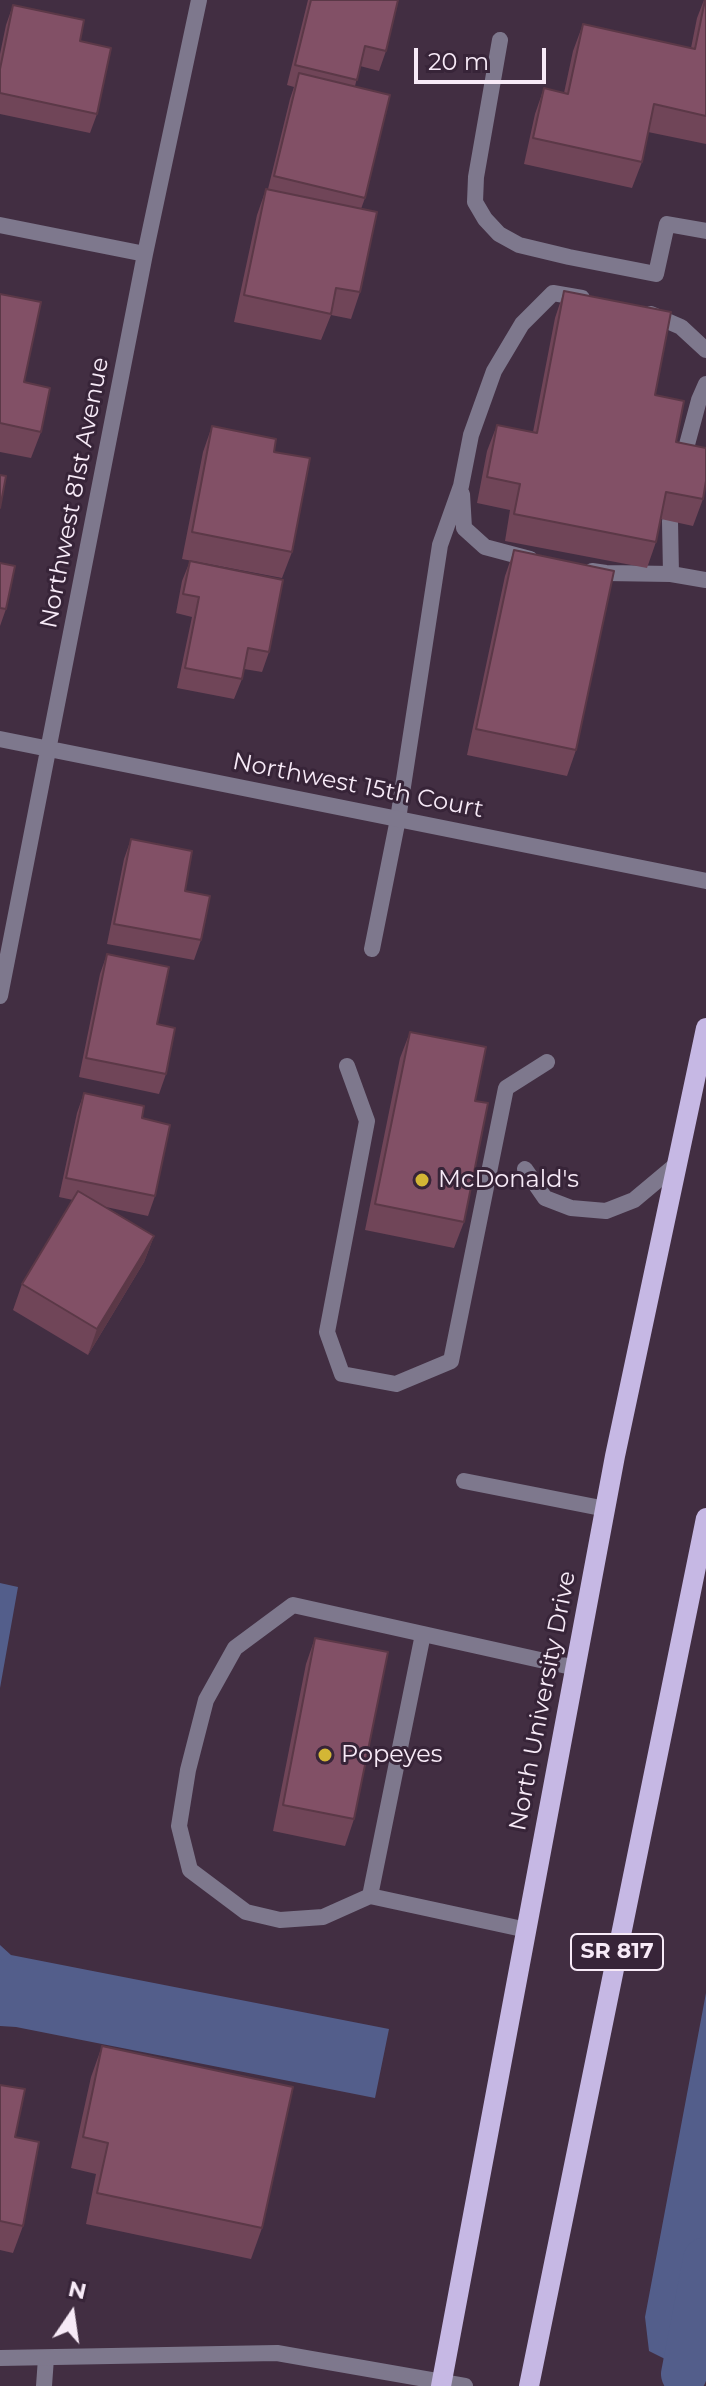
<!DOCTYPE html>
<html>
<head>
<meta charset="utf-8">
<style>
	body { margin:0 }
	#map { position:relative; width:706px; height:2386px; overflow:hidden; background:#422e42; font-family:Montserrat,sans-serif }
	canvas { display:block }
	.north { position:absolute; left:32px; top:2274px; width:80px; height:80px; -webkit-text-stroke:6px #372438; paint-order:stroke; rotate:13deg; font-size:22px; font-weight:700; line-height:32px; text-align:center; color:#f7eaf7 }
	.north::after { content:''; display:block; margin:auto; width:28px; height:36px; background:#f7eaf7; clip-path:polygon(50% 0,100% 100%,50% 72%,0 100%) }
	.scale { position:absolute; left:414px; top:48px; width:132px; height:36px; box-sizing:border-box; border:4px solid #f7eaf7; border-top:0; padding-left:10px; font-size:24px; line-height:28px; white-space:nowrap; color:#f7eaf7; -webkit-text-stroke:6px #372438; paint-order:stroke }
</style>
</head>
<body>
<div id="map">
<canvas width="706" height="2386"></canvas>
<div class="north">N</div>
<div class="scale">20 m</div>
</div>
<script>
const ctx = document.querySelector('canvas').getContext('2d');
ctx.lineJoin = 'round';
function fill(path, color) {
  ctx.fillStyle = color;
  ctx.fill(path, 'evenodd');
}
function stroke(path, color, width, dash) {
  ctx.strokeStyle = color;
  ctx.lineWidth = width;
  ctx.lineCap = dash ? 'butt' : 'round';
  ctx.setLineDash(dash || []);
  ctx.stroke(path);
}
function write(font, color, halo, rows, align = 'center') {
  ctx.font = font + ' Montserrat,sans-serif';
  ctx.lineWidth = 6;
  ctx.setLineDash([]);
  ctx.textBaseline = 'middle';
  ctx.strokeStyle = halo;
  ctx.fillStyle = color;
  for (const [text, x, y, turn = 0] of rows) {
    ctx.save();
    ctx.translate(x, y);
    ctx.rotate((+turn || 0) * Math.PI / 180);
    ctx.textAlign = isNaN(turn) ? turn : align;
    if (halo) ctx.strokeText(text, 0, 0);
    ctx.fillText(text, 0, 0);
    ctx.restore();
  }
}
fill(new Path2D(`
	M0 1583 18 1587 0 1688Z
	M0 1945 11 1955 389 2029 375 2098 16 2027 0 2026Z
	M706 1993V2367L677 2365 649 2351 645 2317Z`), '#535e8b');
stroke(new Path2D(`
	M684 2374 706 2260`), '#535e8b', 46);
stroke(new Path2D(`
	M500 40 476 177 475 202 485 219 499 234 519 245 569 257 656 274 667 224 706 231
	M651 314 681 327 706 350
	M682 463 699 400 706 384
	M462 494 464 528 485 547 530 559
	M670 521 671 574
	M592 571 606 573 671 574 706 580
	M372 949 398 819 440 545 461 486 471 435 494 371 522 324 553 293 582 298
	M347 1066 367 1121 327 1332 342 1374 396 1384 451 1361 506 1088 547 1062
	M525 1169 545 1198 571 1208 606 1211 634 1200 677 1164
	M464 1481 606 1509
	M370 1896 423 1634
	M527 1930 370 1896 323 1917 280 1920 246 1912 190 1870 179 1826 188 1770 206 1700 235 1648 293 1605 576 1668
	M44 2386 46 2358`), '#7e788d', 16);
stroke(new Path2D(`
	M0 225 145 254
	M0 739 706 881
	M0 996 145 254 199 0
	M0 2358 277 2353 465 2386`), '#7e788d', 16);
stroke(new Path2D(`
	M441 2386 615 1456 706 1028
	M529 2386 706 1518`), '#c6b8e4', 20);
fill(new Path2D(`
	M308 0H398L386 51 379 71 360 66 355 86 365 198 361 209 360 292 351 319 331 315 321 340 234 322 257 215 266 189H268L290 99 294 87 287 85Z
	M704 0H706V144L648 132 642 162 632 188 524 164 535 114 544 88 564 93 573 51 583 24 691 48 697 18Z
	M13 5 80 41 97 114 90 133 0 114V54L6 25Z
	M564 291 655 395 703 499 693 526 661 519 656 542 647 568 505 541 510 510 477 503 487 451 497 425 533 432 555 318Z
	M0 294 24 382 41 432 31 458 0 452Z
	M212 426 274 452 292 552 282 578 182 559 203 452Z
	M514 550 576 750 567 776 467 755 505 576Z
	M190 561 269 652 262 672 244 669 242 679 234 699 177 688 192 617 176 613 182 581Z
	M0 563 6 609 0 626Z
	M131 839 185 891 201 940 194 960 107 944 124 859Z
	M107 954 157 1024 166 1074 159 1094 79 1077 100 974Z
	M410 1032 475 1101 464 1222 454 1248 365 1230 400 1058Z
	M84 1093 142 1118 155 1196 148 1216 106 1207 154 1236 144 1262 88 1355 13 1310 22 1284 73 1200 59 1197 77 1113Z
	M315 1638 354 1819 345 1846 273 1831 306 1664Z
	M102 2046 262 2228 251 2259 86 2224 96 2174 71 2168 91 2077Z
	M0 2085 15 2137 23 2226 13 2253 0 2250Z`), '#704558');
fill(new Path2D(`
	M154 1236 144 1262 88 1355 97 1329Z`), '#5b3847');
const building = new Path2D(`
	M311 0H398L386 51 365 46 357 80 295 65Z
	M705 0H706V116L654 104 642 162 533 138 544 88 568 94 583 24 695 49Z
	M13 5 84 20 80 41 111 48 97 114 0 93V69Z
	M299 73 390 95 365 198 274 176Z
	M266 189 377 212 360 292 336 288 331 314 244 295Z
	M564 291 671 312 655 395 684 401 676 442 706 448V481L703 499 666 492 656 542 514 514 520 484 487 477 497 425 537 433Z
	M0 294 41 302 24 382 50 388 41 432 0 423Z
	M212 426 276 439 274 452 310 458 292 552 192 532Z
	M0 475 6 476 0 508Z
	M514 550 614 571 576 750 476 729Z
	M190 561 283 580 269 652 248 648 242 679 185 668 199 597 183 594Z
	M0 563 15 566 6 609 0 608Z
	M131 839 192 851 185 891 210 896 201 940 114 924Z
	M107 954 169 967 157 1024 175 1028 166 1074 86 1058Z
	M410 1032 486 1047 475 1101 488 1103 464 1222 375 1204Z
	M84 1093 144 1106 142 1118 170 1125 155 1196 66 1178Z
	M78 1191 154 1236 97 1329 22 1284Z
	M315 1638 388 1652 354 1819 283 1805Z
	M102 2046 293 2087 262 2228 97 2193 108 2143 83 2137Z
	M0 2085 25 2089 15 2137 39 2142 23 2226 0 2221Z`);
fill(building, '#825066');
stroke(building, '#5b3847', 2);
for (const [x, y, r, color] of [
	[422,1180,8,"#d3b635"],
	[325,1755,8,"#d3b635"]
]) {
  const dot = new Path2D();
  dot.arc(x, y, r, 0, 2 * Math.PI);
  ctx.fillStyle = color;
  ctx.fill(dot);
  stroke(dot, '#372438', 3);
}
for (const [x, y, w] of [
	[617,1952,92]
]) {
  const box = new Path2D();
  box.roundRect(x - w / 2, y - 18, w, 36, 6);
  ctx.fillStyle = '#372438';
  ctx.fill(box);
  stroke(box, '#f7eaf7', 2);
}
write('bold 22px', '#f7eaf7', null, [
	["SR 817",617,1952]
]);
write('24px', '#f7eaf7', '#372438', [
	["Northwest 81st Avenue",75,493,-79],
	["Northwest 15th Court",358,786,11],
	["North University Drive",543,1701,-79]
]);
write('24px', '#f7eaf7', '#372438', [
	["McDonald's",438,1180],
	["Popeyes",341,1755]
], 'left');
</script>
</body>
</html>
